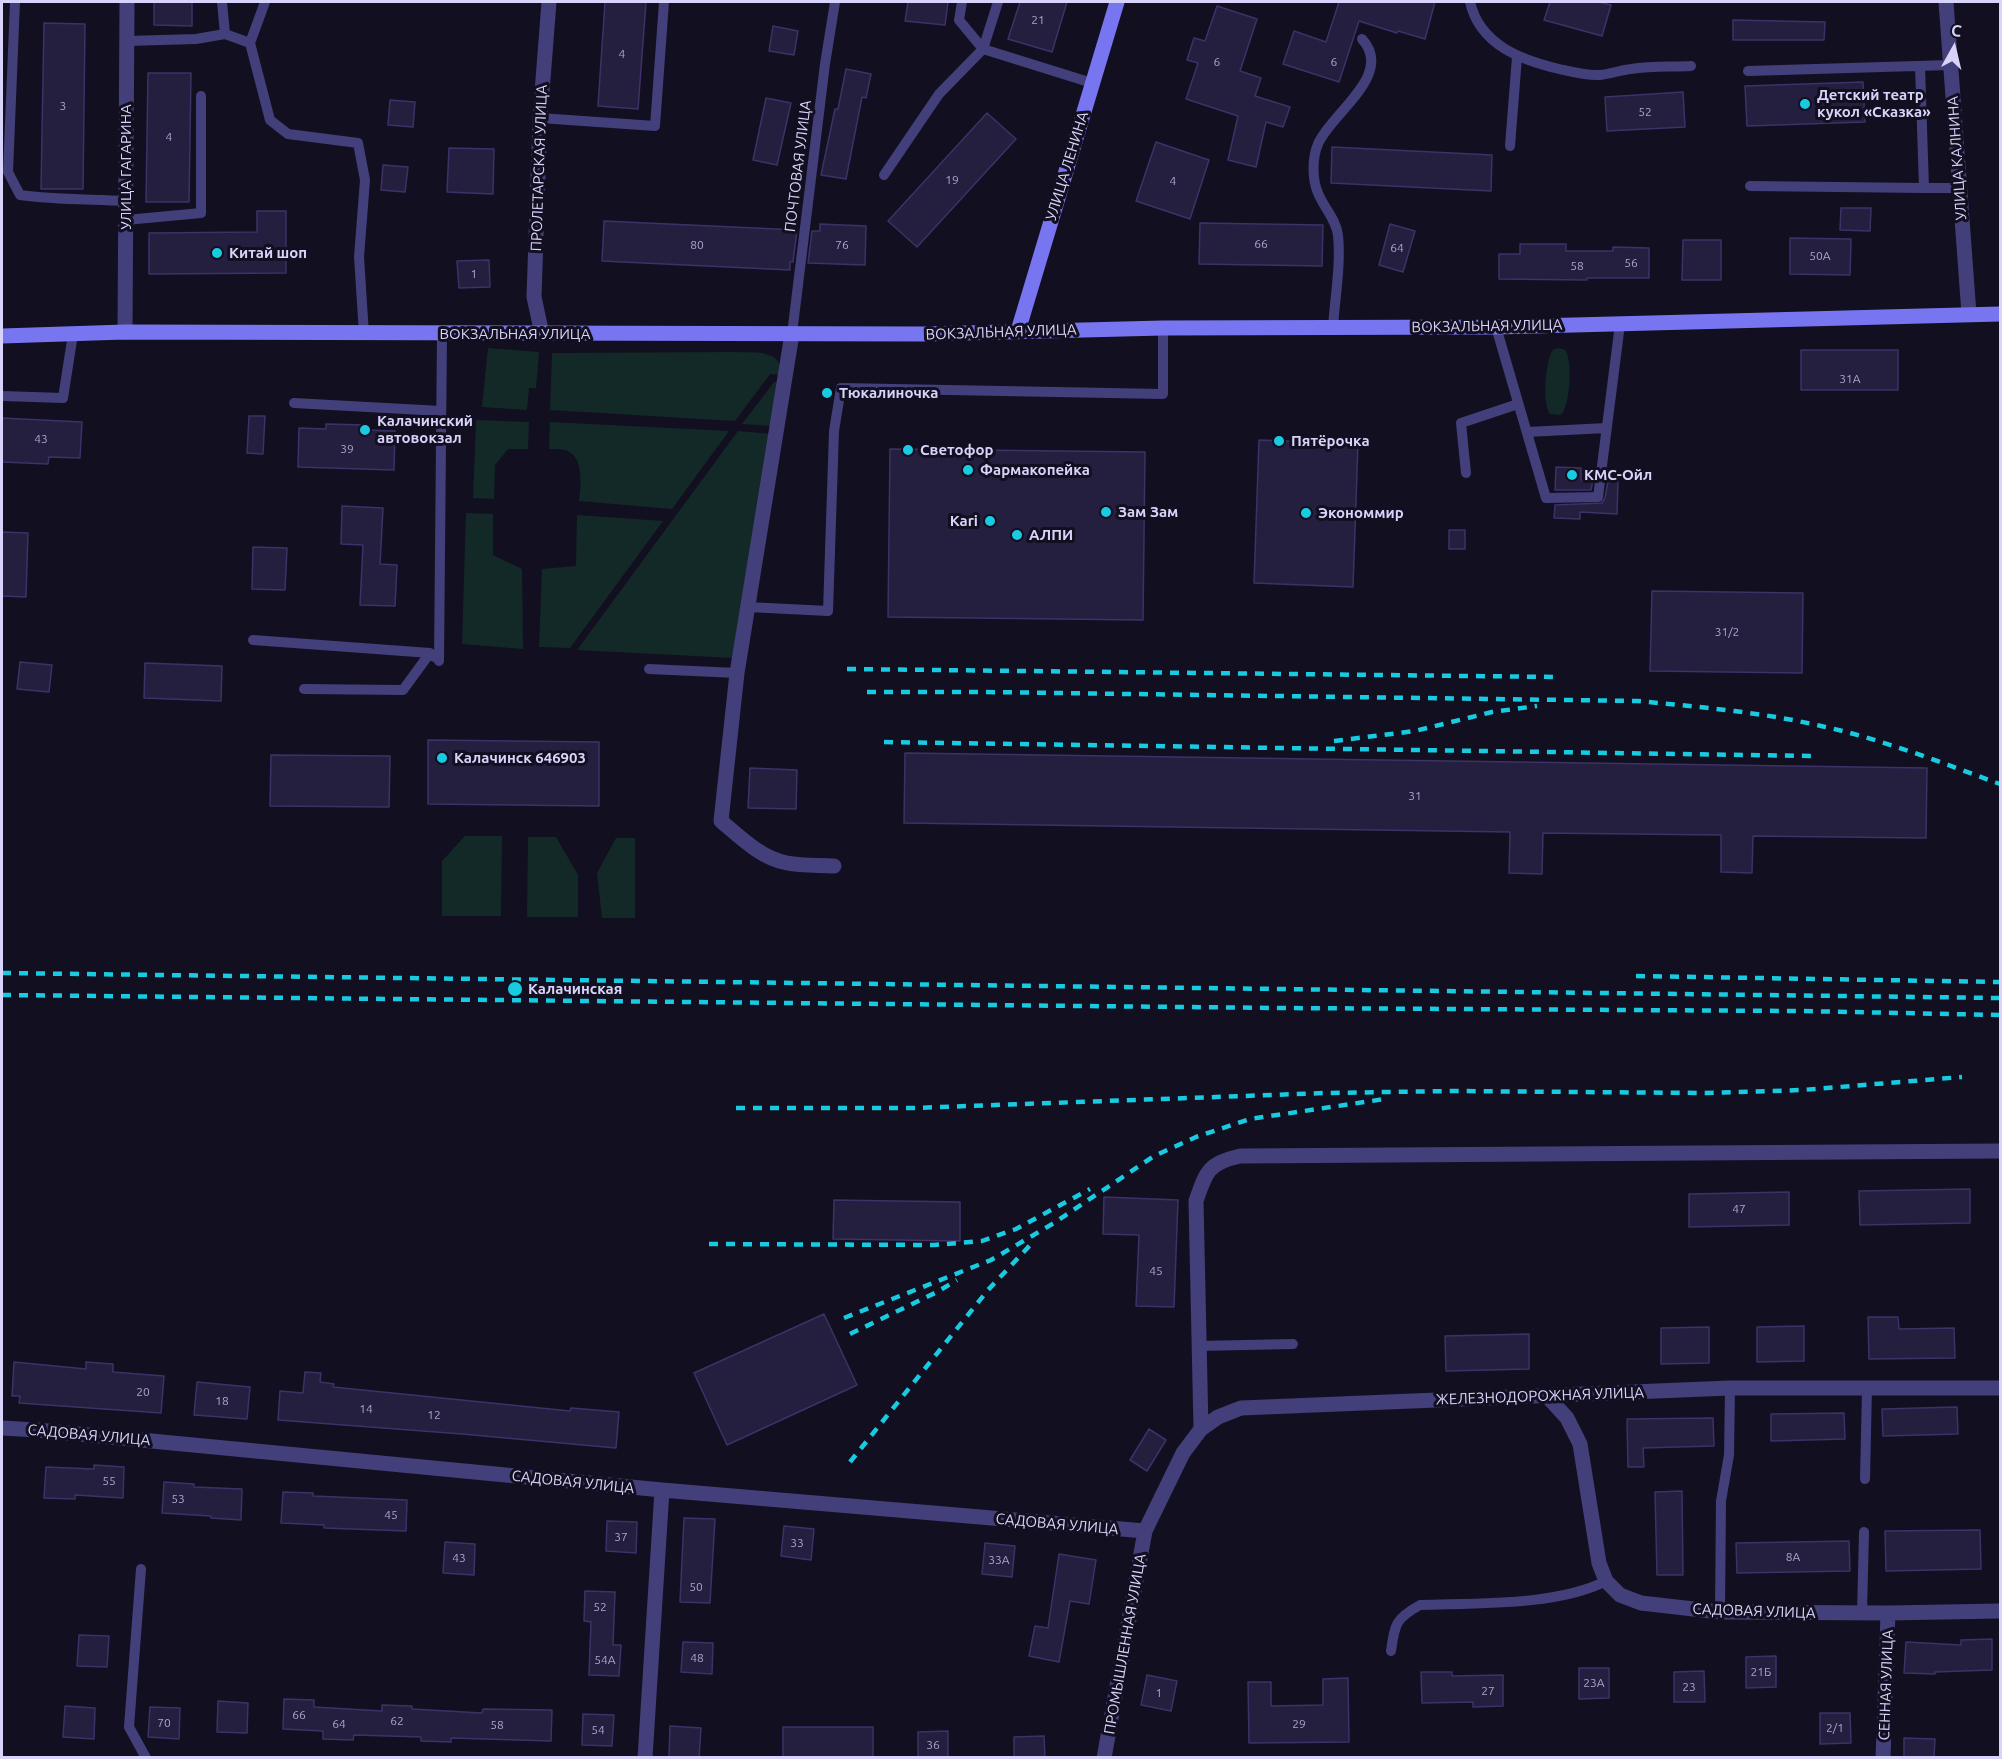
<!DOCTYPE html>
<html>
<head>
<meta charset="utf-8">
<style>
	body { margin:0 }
	#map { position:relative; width:2002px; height:1759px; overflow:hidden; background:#120f20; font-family:Ubuntu,sans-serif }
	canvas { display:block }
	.frame { position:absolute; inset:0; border:3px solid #d8d3fa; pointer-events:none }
	.north { position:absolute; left:1924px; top:18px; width:60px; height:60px; -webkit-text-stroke:4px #120f20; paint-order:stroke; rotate:8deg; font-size:16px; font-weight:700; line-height:24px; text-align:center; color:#d8d3fa }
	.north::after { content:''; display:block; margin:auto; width:21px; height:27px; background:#d8d3fa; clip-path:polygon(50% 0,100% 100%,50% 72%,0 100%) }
</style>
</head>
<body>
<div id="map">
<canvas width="2002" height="1759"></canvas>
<div class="frame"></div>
<div class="north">С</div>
</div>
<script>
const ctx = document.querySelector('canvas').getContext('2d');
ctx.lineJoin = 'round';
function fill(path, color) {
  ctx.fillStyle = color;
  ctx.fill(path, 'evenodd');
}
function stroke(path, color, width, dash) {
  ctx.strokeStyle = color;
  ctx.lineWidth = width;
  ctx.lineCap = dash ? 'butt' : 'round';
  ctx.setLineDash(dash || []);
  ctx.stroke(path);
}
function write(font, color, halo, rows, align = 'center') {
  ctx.font = font + ' Ubuntu,sans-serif';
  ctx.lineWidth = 6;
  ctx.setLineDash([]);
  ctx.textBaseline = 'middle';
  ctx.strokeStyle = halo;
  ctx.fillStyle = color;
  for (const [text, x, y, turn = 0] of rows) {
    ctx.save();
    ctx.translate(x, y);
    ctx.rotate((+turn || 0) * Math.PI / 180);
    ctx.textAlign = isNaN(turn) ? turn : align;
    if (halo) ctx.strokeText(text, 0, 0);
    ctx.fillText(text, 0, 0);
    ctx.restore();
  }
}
fill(new Path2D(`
	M488 348 539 352 536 388H529L527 410 482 407Z
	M1559 348 1565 350C1573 359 1570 407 1561 415L1550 414C1542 405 1545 357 1554 349Z
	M737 352C756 353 782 349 781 375L770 374 735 421 550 410 552 353Z
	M774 382 782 383 773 426 742 424Z
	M476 420 529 422 528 449H508L495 465 494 499 473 498Z
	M550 422 729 431 672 509 579 501C581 488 583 463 572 454 566 448 556 449 549 449Z
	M738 431 772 434 733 658 577 650Z
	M466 513 493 514V555L522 569 523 649 462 644Z
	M577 515 663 521 570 648 539 647 542 569 576 566Z
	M465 836H502L501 916H442V861Z
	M528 837H556L578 875V917H527Z
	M616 838H635V918H602L597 873Z`), '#132928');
const building = new Path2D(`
	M154 2H192V26L154 25Z
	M605 2H646L638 109 598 106Z
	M908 2H948L945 25 905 21Z
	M1020 2H1067L1052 52 1008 39Z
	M1339 2H1435L1425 39 1398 31 1397 33 1359 21 1339 82 1283 64 1294 31 1326 42Z
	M1550 2H1598L1611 5 1602 36 1544 20Z
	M1217 6 1257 19 1240 71 1261 78 1255 96 1290 107 1283 127 1266 122 1256 167 1228 160 1238 116 1186 99 1198 63 1187 60 1194 38 1205 41Z
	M1733 20 1825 22 1824 40H1733Z
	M44 23 85 24 83 189H41Z
	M773 26 798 31 794 55 769 51Z
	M846 69 871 74 866 98 862 97 846 179 821 175 835 109H838Z
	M148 73H191L189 202H146Z
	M1863 82 1865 122 1747 126 1745 86Z
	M1683 92 1685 127 1607 131 1605 97Z
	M766 98 791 103 777 165 753 160Z
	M390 100 415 102 413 127 388 125Z
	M987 113 1016 139 917 247 888 221Z
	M1156 142 1209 160 1190 219 1136 201Z
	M1332 147 1492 155 1491 191 1331 183Z
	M449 148 494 149 493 194 447 192Z
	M383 165 408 167 405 192 381 190Z
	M1841 208H1871L1870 231 1840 230Z
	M257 211H286V273L149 274V233L257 232Z
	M604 221 797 230 793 262H790V270L602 261Z
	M1200 223 1323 225 1322 266 1199 264Z
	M820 224 866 226 865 265 808 263 812 231H820Z
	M1390 224 1415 231 1403 272 1379 265Z
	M1790 238 1851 239 1850 275 1790 274Z
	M1683 240H1721V280H1682Z
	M1520 244H1566V251H1613V247L1649 248V278H1587V280L1499 279V254H1520Z
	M489 260 490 287 459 288 457 261Z
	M1801 350H1898V390H1801Z
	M249 416H265L263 454 247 453Z
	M2 418 82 422 80 458 49 457 48 464 2 462Z
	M326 424 366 425 365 430 395 431 394 470 298 467 299 428 326 429Z
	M1259 440 1358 444 1353 587 1254 583Z
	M890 449 1145 452 1143 620 888 617Z
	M1556 467 1581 468V480H1593L1591 490H1555Z
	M1608 481H1618L1617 514 1580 512V519L1554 518 1555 505 1602 503 1605 498Z
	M342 506 383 508 380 564 397 565 395 606 360 605 363 545 341 544Z
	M1449 530H1465V549H1449Z
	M2 532 28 533 26 597 2 596Z
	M253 547 287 548 285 590 252 589Z
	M1652 591 1803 593 1802 673 1650 671Z
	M20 662 52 665 49 692 17 689Z
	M145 663 222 666 221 701 144 698Z
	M428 740 599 742V806L428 804Z
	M905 753 1927 768 1926 838 1753 836 1752 873 1721 872V835L1543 833 1542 874 1509 873 1510 832 904 823Z
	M271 755 390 756 389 807 270 806Z
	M750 768 797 770 796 809 748 808Z
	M1970 1189V1223L1860 1225 1859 1191Z
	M1789 1192V1225L1689 1227V1194Z
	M1104 1197 1178 1200 1174 1307 1136 1306 1139 1235 1103 1234Z
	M834 1200 960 1202V1241L833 1239Z
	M824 1314 857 1385 727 1445 694 1373Z
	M1868 1317H1898L1899 1329 1954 1328 1955 1358 1869 1359Z
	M1804 1326V1361L1757 1362V1327Z
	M1709 1327V1363L1661 1364V1328Z
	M1529 1334V1369L1446 1371 1445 1336Z
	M14 1362 86 1369V1362L113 1364V1372L164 1376 161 1413 19 1403 20 1396H12Z
	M305 1372 321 1373 320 1382 334 1384 333 1387 570 1411 571 1408 619 1412 616 1448 462 1434 278 1420 280 1391 303 1393Z
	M197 1382 250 1387 247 1419 194 1415Z
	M1957 1407 1958 1434 1883 1436 1882 1409Z
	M1844 1413 1845 1439 1771 1441V1414Z
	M1713 1418 1714 1446 1643 1448 1644 1467H1628L1627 1419Z
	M1149 1429 1166 1440 1147 1471 1130 1460Z
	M94 1465 124 1467 123 1498 75 1495V1499L44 1498 46 1467 94 1469Z
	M164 1482 194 1484V1487L242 1489 241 1520 211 1518V1516L162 1513Z
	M1682 1491 1683 1575H1657L1655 1492Z
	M283 1492 313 1493V1496L407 1500 406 1531 324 1528V1525L281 1523Z
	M684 1518 715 1519 710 1603 680 1602Z
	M607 1521 637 1522 636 1553 606 1551Z
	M784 1526 814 1529 811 1560 781 1556Z
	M1980 1530 1981 1569 1886 1571 1885 1531Z
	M1849 1541 1850 1571 1737 1573 1736 1543Z
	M445 1542 475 1544 474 1575 443 1573Z
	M985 1543 1015 1546 1012 1577 982 1574Z
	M1059 1554 1096 1560 1089 1604 1070 1601 1059 1662 1029 1656 1035 1626 1048 1628Z
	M585 1591 615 1592 613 1645H621L619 1676 589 1675 591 1622 584 1621Z
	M79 1635 109 1636 107 1667 77 1666Z
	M1992 1639V1670L1935 1672V1674L1904 1673 1906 1642 1961 1645V1640Z
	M683 1642 713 1643 712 1674 681 1672Z
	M1776 1656V1687L1746 1688V1657Z
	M1579 1668H1609V1698L1579 1699Z
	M1704 1671 1705 1702H1674V1672Z
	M1421 1672H1452V1676L1503 1675V1706L1473 1707V1702L1422 1703Z
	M1147 1675 1177 1681 1171 1711 1141 1705Z
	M1348 1678 1349 1742 1249 1743 1248 1682H1271V1706L1323 1705V1679Z
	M284 1699 314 1700V1707L382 1711V1705L412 1706V1709L482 1713 483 1709 552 1710 551 1741 451 1738V1742L421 1741V1737L354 1735 353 1740 323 1739V1731L283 1729Z
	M218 1701 248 1703 247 1733 217 1732Z
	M65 1706 95 1708 94 1739 63 1737Z
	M150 1707 180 1708 179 1739 148 1737Z
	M1820 1713H1850L1851 1743 1820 1744Z
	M583 1714 614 1715 612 1746 582 1745Z
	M670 1726 701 1728 699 1758 669 1757Z
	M783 1727H873V1758H783Z
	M948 1731V1758H918V1732Z
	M1044 1736 1045 1758H1014V1737Z
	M1904 1738 1935 1739 1934 1758H1904Z`);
fill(building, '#241e3f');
stroke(building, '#3d3268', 1.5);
stroke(new Path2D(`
	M15 2 8 172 20 195C55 200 91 199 126 201
	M222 2 225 34
	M998 2 983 49 1092 83
	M1470 2C1480 45 1521 60 1559 69 1572 72 1587 76 1600 75 1610 74 1621 70 1631 69 1651 66 1671 67 1691 66
	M127 41 196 39 225 34 250 43 270 120 288 134 358 143 365 180 359 257 364 334
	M250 43 265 2
	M1920 66 1924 188H1959
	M1748 71 1950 65
	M540 118 655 126 664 2
	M1510 146 1517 57
	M884 175 939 94 983 49 959 20 962 2
	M1750 186 1924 188
	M126 220 201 213V96
	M1333 327C1335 297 1341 265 1338 235 1336 219 1324 208 1318 193 1312 179 1312 158 1318 144 1331 113 1395 75 1362 39
	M1496 327 1546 498 1598 497 1620 324
	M792 334 825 64 835 2
	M2 396 63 398 73 334
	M294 403 441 411
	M1527 432 1607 428
	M1466 473 1461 423 1518 404
	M748 607 828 611 834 431 841 388 1163 394V328
	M253 640 430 653
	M439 661 442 334
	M649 669 737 673
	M304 689 403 690 430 653 434 657
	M1198 1346 1293 1344
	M1865 1479 1867 1388
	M141 1569 129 1727 146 1758
	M1720 1612 1721 1501 1729 1455 1730 1388
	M1862 1613 1864 1532
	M1391 1651C1395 1624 1395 1619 1420 1605 1476 1603 1557 1606 1606 1581`), '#423f7a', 10);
stroke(new Path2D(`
	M1946 2 1969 314
	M125 332 127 2
	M542 334 534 297 540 118 549 2
	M792 334 737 673 721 821C741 838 761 858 787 863 802 866 819 865 834 866
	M1547 1396 1567 1418 1580 1444 1599 1563 1606 1581 1620 1595 1641 1603 1720 1612 1888 1613 2000 1611
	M2 1428 37 1430 662 1490 1145 1531
	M1201 1429 1196 1201C1206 1172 1208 1163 1240 1156L2000 1151
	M645 1758 662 1490
	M1104 1758 1145 1531 1183 1453 1201 1429 1218 1417 1241 1408 1730 1388H2000
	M1883 1758 1888 1613`), '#423f7a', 15);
stroke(new Path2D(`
	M1018 331 1117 2
	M2 336 125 332 924 334 1163 328 1496 327 2000 314`), '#7875f0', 15);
stroke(new Path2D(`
	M847 669 1558 677
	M867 692H985L1638 701C1699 707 1761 712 1821 726 1882 739 1942 763 2000 784
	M1334 741 1415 731 1492 712 1537 706
	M884 742 1814 756
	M2 973 2000 998
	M1636 976 2000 982
	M2 995 1280 1008 1800 1011 2000 1015
	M736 1108H913L1326 1093 1452 1091 1705 1093 1802 1090 1962 1077
	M709 1244 934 1245 982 1241 1016 1229 1090 1189
	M844 1318 991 1260 1054 1223 1154 1156 1196 1137 1250 1119 1385 1099
	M850 1334 937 1292 957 1280
	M850 1462 988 1290 1034 1241`), '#19cbe0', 4.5, [9, 8]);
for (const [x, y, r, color] of [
	[1805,104,6,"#19cbe0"],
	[217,253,6,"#19cbe0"],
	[827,393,6,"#19cbe0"],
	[365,430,6,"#19cbe0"],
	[1279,441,6,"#19cbe0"],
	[908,450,6,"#19cbe0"],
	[968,470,6,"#19cbe0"],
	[1572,475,6,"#19cbe0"],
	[1106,512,6,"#19cbe0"],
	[1306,513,6,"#19cbe0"],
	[990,521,6,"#19cbe0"],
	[1017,535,6,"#19cbe0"],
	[442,758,6,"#19cbe0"],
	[515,989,8,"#19cbe0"]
]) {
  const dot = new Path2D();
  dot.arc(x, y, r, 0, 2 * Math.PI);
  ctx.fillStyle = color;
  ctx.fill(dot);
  stroke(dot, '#120f20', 2);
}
write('12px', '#aba6cb', null, [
	["21",1038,20],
	["4",622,54],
	["6",1217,62],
	["6",1334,62],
	["3",63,106],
	["52",1645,112],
	["4",169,137],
	["19",952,180],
	["4",1173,181],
	["66",1261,244],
	["80",697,245],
	["76",842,245],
	["64",1397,248],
	["50А",1820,256],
	["56",1631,263],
	["58",1577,266],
	["1",474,274],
	["31А",1850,379],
	["43",41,439],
	["39",347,449],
	["31/2",1727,632],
	["31",1415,796],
	["47",1739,1209],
	["45",1156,1271],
	["20",143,1392],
	["18",222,1401],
	["14",366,1409],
	["12",434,1415],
	["55",109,1481],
	["53",178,1499],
	["45",391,1515],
	["37",621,1537],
	["33",797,1543],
	["8А",1793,1557],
	["43",459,1558],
	["33А",999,1560],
	["50",696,1587],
	["52",600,1607],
	["48",697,1658],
	["54А",605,1660],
	["21Б",1761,1672],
	["23А",1594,1683],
	["23",1689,1687],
	["27",1488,1691],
	["1",1159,1693],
	["66",299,1715],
	["62",397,1721],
	["70",164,1723],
	["64",339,1724],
	["29",1299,1724],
	["58",497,1725],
	["2/1",1835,1728],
	["54",598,1730],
	["36",933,1745]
]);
write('bold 15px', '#d8d3fa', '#120f20', [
	["Детский театр",1817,95],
	["кукол «Сказка»",1817,112],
	["Китай шоп",229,253],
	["Тюкалиночка",839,393],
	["Калачинский",377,421],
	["автовокзал",377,438],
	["Пятёрочка",1291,441],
	["Светофор",920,450],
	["Фармакопейка",980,470],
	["КМС-Ойл",1584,475],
	["Зам Зам",1118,512],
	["Экономмир",1318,513],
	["Kari",978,521,"right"],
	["АЛПИ",1029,535],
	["Калачинск 646903",454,758],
	["Калачинская",528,989]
], 'left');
write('15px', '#d8d3fa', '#120f20', [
	["УЛИЦА КАЛНИНА",1957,158,-94],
	["ПОЧТОВАЯ УЛИЦА",798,166,-83],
	["УЛИЦА ЛЕНИНА",1067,166,-73],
	["УЛИЦА ГАГАРИНА",126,167,-90],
	["ПРОЛЕТАРСКАЯ УЛИЦА",539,168,-88],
	["ВОКЗАЛЬНАЯ УЛИЦА",1487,326,-1],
	["ВОКЗАЛЬНАЯ УЛИЦА",1001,332,-2],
	["ВОКЗАЛЬНАЯ УЛИЦА",515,334],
	["ЖЕЛЕЗНОДОРОЖНАЯ УЛИЦА",1540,1396,-2],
	["САДОВАЯ УЛИЦА",89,1435,5],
	["САДОВАЯ УЛИЦА",573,1482,6],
	["САДОВАЯ УЛИЦА",1057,1524,5],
	["САДОВАЯ УЛИЦА",1754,1611,2],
	["ПРОМЫШЛЕННАЯ УЛИЦА",1125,1644,-80],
	["СЕННАЯ УЛИЦА",1886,1685,-88]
]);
</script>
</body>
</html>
